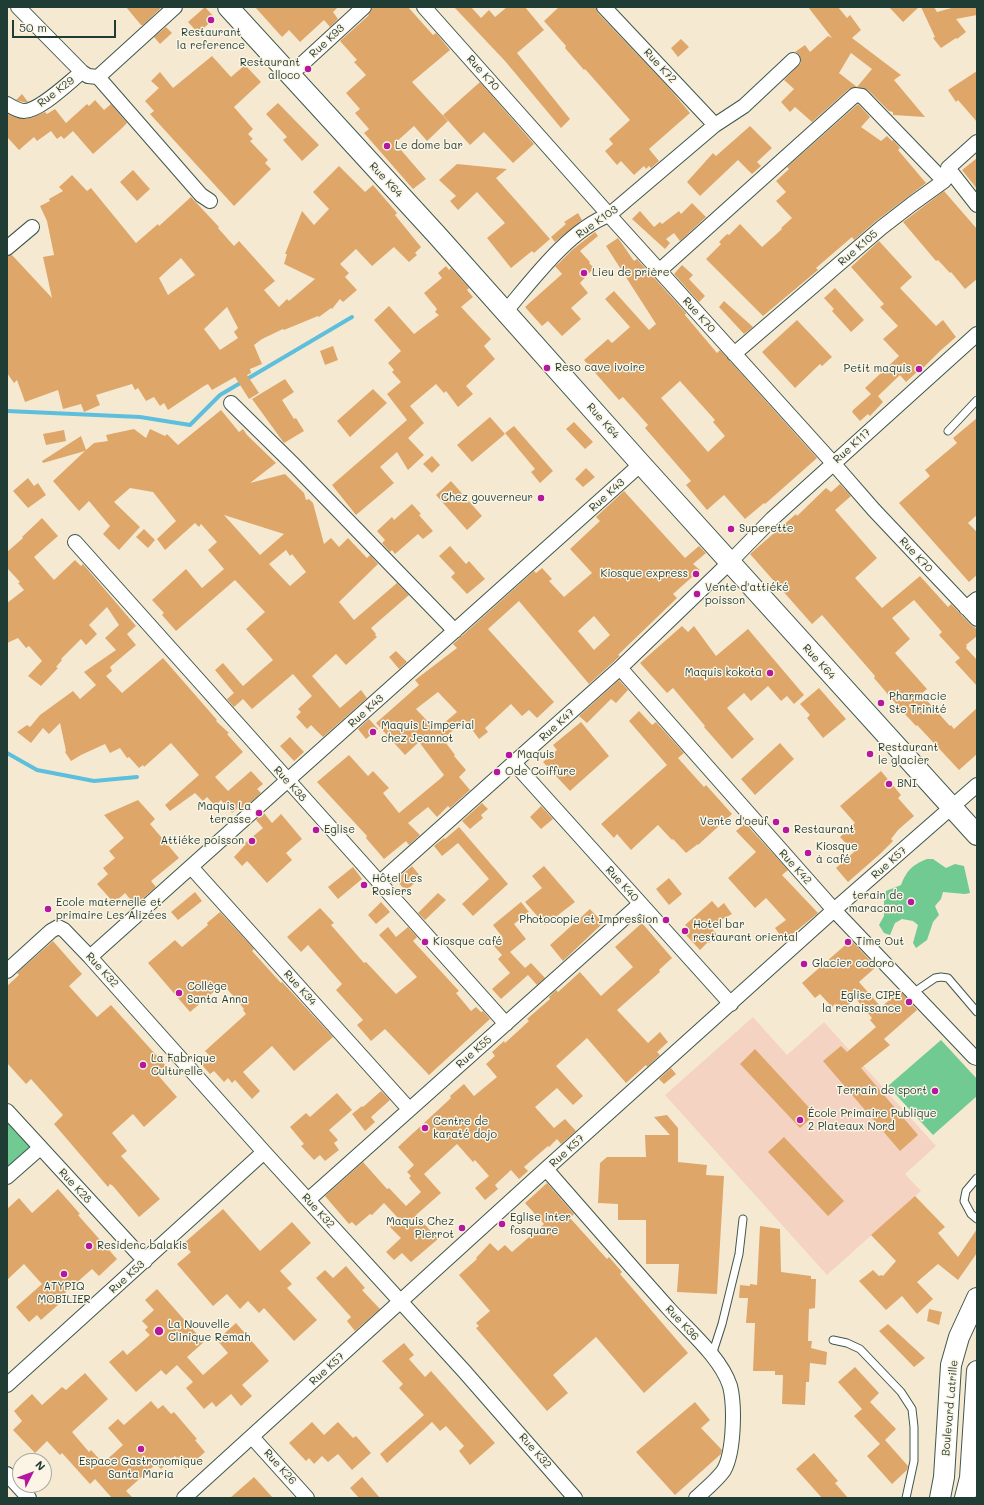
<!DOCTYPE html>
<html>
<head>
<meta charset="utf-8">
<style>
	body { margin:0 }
	#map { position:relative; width:984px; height:1505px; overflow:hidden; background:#f5ead1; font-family:Mali,sans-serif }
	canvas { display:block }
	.frame { position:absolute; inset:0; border:8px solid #1f3d34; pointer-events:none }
	.north { position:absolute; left:12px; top:1453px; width:40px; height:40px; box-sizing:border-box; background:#fcf5e5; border:1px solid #a4ab9e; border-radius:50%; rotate:48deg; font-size:11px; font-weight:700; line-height:16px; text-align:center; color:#1f3d34 }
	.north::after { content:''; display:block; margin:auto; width:14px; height:18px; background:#b5179e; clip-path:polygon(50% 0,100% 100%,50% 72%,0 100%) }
	.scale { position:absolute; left:12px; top:20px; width:104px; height:18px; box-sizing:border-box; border:2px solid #1f3d34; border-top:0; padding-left:5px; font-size:12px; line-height:14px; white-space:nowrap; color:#1f3d34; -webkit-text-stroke:3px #fcf5e5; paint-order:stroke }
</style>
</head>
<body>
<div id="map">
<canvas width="984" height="1505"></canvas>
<div class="frame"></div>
<div class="north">N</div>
<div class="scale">50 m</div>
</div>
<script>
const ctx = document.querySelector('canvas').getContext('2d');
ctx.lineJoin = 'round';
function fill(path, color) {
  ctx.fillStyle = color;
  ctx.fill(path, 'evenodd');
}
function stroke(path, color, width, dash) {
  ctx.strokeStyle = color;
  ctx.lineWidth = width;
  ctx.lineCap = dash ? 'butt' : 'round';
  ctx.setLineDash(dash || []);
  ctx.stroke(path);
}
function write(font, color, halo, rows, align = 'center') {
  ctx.font = font + ' Mali,sans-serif';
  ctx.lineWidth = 3;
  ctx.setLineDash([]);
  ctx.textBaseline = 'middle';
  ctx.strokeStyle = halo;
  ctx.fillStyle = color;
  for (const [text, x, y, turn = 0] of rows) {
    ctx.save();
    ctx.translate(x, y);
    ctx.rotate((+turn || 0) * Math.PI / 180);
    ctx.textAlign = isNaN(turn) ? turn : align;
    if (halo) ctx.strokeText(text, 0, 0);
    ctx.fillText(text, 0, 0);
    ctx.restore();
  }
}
fill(new Path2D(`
	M753 1017 787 1055 824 1022 936 1146 905 1174 921 1191 827 1275 665 1095Z`), '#f5d3c2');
fill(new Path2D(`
	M927 859H933L946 868 955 864 964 866 970 893 965 894 943 892 941 899 935 906 939 915 933 922 927 940 916 948 913 943 918 925 913 921 902 919 895 923 890 935 884 933 879 925 884 916V898L886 891 901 885C907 870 912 865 927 859Z
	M941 1040 977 1079V1096L933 1135 888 1086Z
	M7 1102 30 1128 32 1145 29 1150 7 1170Z`), '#70ca91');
stroke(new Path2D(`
	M7 411 140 417 190 425 220 395 352 317
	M7 753 37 770 94 781 137 777`), '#5ebfdc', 4);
fill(new Path2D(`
	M126 7H162L143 25H141Z
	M205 7 215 18 198 33 188 22Z
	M255 7H338L333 12 338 19 330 27 324 20 300 42 289 30 282 37Z
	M372 7H408L433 35 436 33 450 50 412 82 448 121 427 141 414 126 395 143 426 179 413 189 364 133 369 129 355 113 360 109 346 93 366 75 354 62 357 60 340 41 368 16Z
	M454 7H471L481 18 489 10 495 17 507 7H525L544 30 517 53 570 119 561 128 505 61Z
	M559 7H596L598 13 669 88 690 113 649 149 659 161 651 168 649 166 646 169 644 166 634 175 621 161 617 165 605 151 613 144 609 139 630 120 585 69 584 70 565 48 566 46 544 21Z
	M808 7H838L847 18 850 15 861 30 852 38 901 75 894 80 925 117 893 115V112L889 111 868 90 857 87 872 69 851 53 839 73 857 87 849 89 812 122 795 107 790 112 781 102 794 89 784 80 801 63V58L799 54 795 52 805 45 810 52 828 36 832 38Z
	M889 7H919L903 22Z
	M921 7H934L937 12 955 7H977V15L956 19 966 32 957 39 956 38 941 48 933 38 935 37Z
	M166 27 172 33 160 44 154 37Z
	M681 39 689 47 678 57 671 48Z
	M212 56 231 77 245 65 261 82 234 107 253 129 248 134 253 139 250 141 268 160 265 163 271 169 234 206 150 114 154 111 145 101 159 88 151 81 160 72 173 88Z
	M977 71V122L958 100 956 102 948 90Z
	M480 82 534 144 513 163 484 132 470 145 443 115Z
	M22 94 28 102H23L16 100Z
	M95 100 104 110 111 104 127 123 120 130 93 154 73 131 64 139 61 136 57 139 51 131 37 141 34 137 19 150 7 137V114L17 118 26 119 34 117 45 112 47 114 55 109 66 123 87 104 89 106Z
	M278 103 319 145 302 161 283 140 287 137 266 114Z
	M858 104 870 117 861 127 881 141 887 136 892 141 893 140 900 148 898 150 926 183 876 221 854 240 852 237 816 268 818 270 763 316 706 259 721 244 719 242 727 234 729 235 740 224 762 247 782 229 781 228 792 218 776 201 786 192 776 181 789 169 787 167Z
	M750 126 772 148 757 162 761 166 752 174 738 160 700 196 687 182 713 153 716 156Z
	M977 158V189L962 170Z
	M457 164 507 169 496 178 550 239 534 253 532 251 511 268 487 238 505 223 477 192 458 210 450 201 456 196 439 180Z
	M339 166 365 192 373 185 397 213 395 215 421 247 415 253 417 255 409 262 394 247 372 266 356 249 340 264 349 273 345 277 357 290 343 302 340 299 332 309 331 308 319 317 318 316 284 330 283 329 262 339 254 345 262 364 250 369 251 373 247 375 259 393 249 399 235 377 212 390 208 384 204 386 168 410 164 403 160 406 154 397 146 401 138 388 135 390 132 384 96 395 100 405 84 412 81 404 63 409 58 390 25 402 17 380 14 383 7 373V256L12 255 52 298 43 257 54 255 47 221 40 206 50 201 49 199 63 191 59 187 72 175 87 191 91 188 136 243 158 224 159 226 191 197 219 227 218 228 234 246 239 241 275 281 264 290 279 307 287 299 289 301 315 279 284 264 287 254H285L302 211 314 225 329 209 313 192ZM181 258 195 275 168 295 159 278ZM227 307 238 328 234 332 238 338 220 350 204 329Z
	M133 170 150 189 137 201 120 182Z
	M944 191 977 229V279L965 289 951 272 950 273 938 260 936 261 903 222Z
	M692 203 706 217 680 241 674 233 666 239 670 243 665 249 632 219 640 211 654 227 660 222 662 224 679 211 681 214Z
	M578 213 582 220 555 242 551 237 566 224 564 222Z
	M595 232 598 236 580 251 590 262 589 263 594 268 580 283 588 293 571 308 581 319 562 336 548 321 542 326 525 307 562 274 555 266 558 264 572 250Z
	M618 238 634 261 637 259 686 313 685 315 717 353 720 350 817 458 765 504 764 503 745 519 724 495 707 510 686 485 691 481 645 428 648 425 623 397 619 400 584 360 608 339 612 343 630 327 605 299 614 291 649 330 656 324 606 246ZM680 381 715 420 713 422 725 436 708 452 661 398Z
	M879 241 912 277 900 288 936 326 943 320 956 337 940 351 919 372 918 371 906 382 900 375 878 396 883 402 870 416 868 414 860 421 852 412 853 410 871 394 865 388 899 356 883 339 898 326 880 307 884 304 851 267Z
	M682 265 693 275 689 279 705 296 699 302 674 274Z
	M446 266 449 270 451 268 469 288 467 290 473 297 461 307 491 339 484 346 495 359 466 386 473 394 458 407 446 391 444 393 436 384 410 406 424 423 408 438 424 455 408 470 397 452 380 467 394 483 356 515 332 485 407 420 387 394 401 382 392 372 394 370 388 363 401 351 374 320 389 306 414 334 439 315 435 312 437 309 424 293 442 278 438 273Z
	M835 288 864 320 851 332 832 311 834 309 824 298Z
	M724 301 753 327 744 334 719 307Z
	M797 320 832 357 822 366 820 364 795 388 762 352Z
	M333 346 338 360 325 365 320 351Z
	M285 379 294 392 282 400 294 419 296 418 304 431 284 443 252 399Z
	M373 389 387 403 350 437 337 421Z
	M221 410 239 432 243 429 247 435 276 463 250 483 285 474 304 493 306 500 309 499 313 503 324 544 331 538 339 547 348 538 367 558 370 555 378 564 339 602 354 620 397 583 409 595 371 628 376 634 375 635 377 637 346 665 336 654 312 676 340 708 361 690 367 698 323 737 311 725 307 729 296 717 301 712 298 709 312 696 293 674 252 709 243 699 234 707 227 699 234 693 215 670 223 663 243 686 273 660 246 629 265 612 235 580 176 631 162 615 164 613 152 600 186 569 202 588 224 569 208 550 217 542 201 524 199 527 195 523 165 550 157 539 176 521 153 492 130 488 114 502 140 527 119 550 103 534 110 526 89 501 79 511 53 481 85 451 43 463 42 461 81 436 86 450 94 443 108 441 106 435 134 429 146 438 150 429 165 436 167 434 178 445ZM224 515 284 534 260 555ZM286 550 290 556 292 554 306 572 290 586 269 564Z
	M490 417 505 434 472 462 457 445Z
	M977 418V515L968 523 977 532V575L969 582 899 503 930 476 925 470 957 443 953 438Z
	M574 422 593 442 585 449 566 429Z
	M514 426 553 471 540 483 531 472 535 469 505 433Z
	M64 430 66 441 46 445 43 434Z
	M432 456 440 465 432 473 423 464Z
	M586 468 595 477 583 487 575 479Z
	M28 478 34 486 38 483 46 495 28 508 13 491Z
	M451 481 482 516 467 530 436 495Z
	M840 484 851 496 835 510 877 558 855 578 882 608 920 576 948 607 951 604 971 625 977 629V636L966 645 967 646 966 648 977 660V686L955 662 960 658 939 635 942 632 914 600 892 618 910 639 895 653 927 689 921 694 950 726 951 725 954 729 977 708V754L959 770 917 725 916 726 903 712 874 678 875 676 822 615 812 624 750 554 796 514 797 516 826 488 831 492Z
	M624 491 685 558 699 546 706 553 693 564 700 570 673 594 677 598 618 655 620 656 589 684 519 601 488 629 554 702 537 718 529 710 522 716 511 704 485 728 488 732 479 739 465 720 443 739 455 755 454 756 466 770 459 777 470 790 450 808 448 806 437 817 428 807 408 823 420 835 409 845 406 841 384 859 366 838 367 836 317 782 349 755 368 776 373 771 389 788 383 793 399 813 440 779 444 775 419 742 405 755 376 723 419 685 415 680 457 648 453 644 534 571 536 573 542 568 552 579 549 581 564 597 592 573 570 549 600 521 596 517ZM594 616 610 635 594 650 578 631ZM438 692 457 712 436 730 416 709Z
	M412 504 421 514 419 515 433 531 423 539 418 534 395 554 392 550 390 552 382 543 385 540 377 531 392 517 394 520Z
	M42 518 58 536 34 557 54 580 75 560 81 566 83 564 136 626 127 634 136 645 110 667 112 671 106 676 122 693 163 658 217 720 216 721 229 733 227 734 243 752 215 777 228 791 251 771 263 784 257 789 261 793 241 811 238 808 232 813 225 803 224 804 221 800 215 806 207 797 203 801 195 793 170 811 165 805 199 775 171 743 144 767 143 765 139 768 129 757 127 758 120 748 110 753 105 744 81 755 71 761 65 752 66 751 60 723 49 734 43 728 31 743 17 732 27 725 30 727 40 715 73 691 80 699 96 685 84 672 116 650 105 638 119 625 107 607 89 625 97 634 86 645 81 639 61 659 62 660 56 667 58 668 41 686 28 676 42 661 29 646 26 648 18 638 7 643V603L24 590 18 583 20 582 7 568V552L23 538 22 537Z
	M144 529 155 540 148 548 136 537Z
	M450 546 466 564 469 561 485 579 467 594 451 577 455 573 439 556Z
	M682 626 688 632 694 626 716 656 748 629 804 695 794 704 787 696 781 701 768 686 751 701 744 693 727 708 754 739 732 759 704 727 705 726 673 688 667 693 640 663Z
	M396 651 407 662 399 669 389 657Z
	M619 680 628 690 616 703 611 699 587 723 579 716Z
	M819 688 846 719 823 738 807 718 810 715 800 704Z
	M639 711 652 725 656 722 684 753 678 758 704 787 706 785 732 814 698 845V844L686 853 673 839 672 840 658 825 631 850 617 834 614 838 601 824 667 765 629 721Z
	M369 719 378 729 366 739 358 729Z
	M581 722 609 756 570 791 543 762 557 750 553 745Z
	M290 737 304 752 294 761 280 746Z
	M780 743 794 759 755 795 741 779Z
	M881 771 901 795 898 798 914 816 898 830 891 839 893 841 880 854 848 882 836 868 854 852 840 837 855 823 840 806Z
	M138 800 155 819 150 824 179 858 151 881 156 887 135 905 125 893 114 903 97 884 108 874 103 868 115 858 109 851 124 838 104 815Z
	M482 803 488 809 481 815 483 818 470 829 462 821Z
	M541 806 553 819 541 829 530 817Z
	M264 813 272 823 281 814 302 839 286 853 292 860 267 883 249 863 247 861 242 866 234 857 246 844 245 843 263 828 256 820Z
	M745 823 788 870 782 875 818 913 784 941 775 928 786 920 766 898 755 908 728 878 756 852 736 831Z
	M459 827 508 884 473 916 462 904 489 879 458 843 442 856 434 846 444 838 445 839Z
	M412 866 421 877 406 891 396 880Z
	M544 866 575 902 545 925 525 902 542 888 532 876Z
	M353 867 362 879 338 899 328 887Z
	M669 878 682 894 669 905 656 889Z
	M195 892 202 901 178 920 171 912Z
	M438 893 446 900 425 920 418 913Z
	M712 901 718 908 724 903 732 914 710 926 718 936 709 943 708 942 700 950 682 931 687 927 685 925Z
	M381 902 390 912 376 924 368 915Z
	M521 902 529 912 514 924 526 939 510 952 525 968 531 963 545 978 537 985 528 975 501 999 492 989 510 973 498 959 502 955 494 946 503 938 493 925Z
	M320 908 334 923 331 925 364 963 366 962 396 994 417 977 379 935 388 927 396 937 408 927 417 937 413 941 459 991 456 993 471 1011 476 1007 481 1012 483 1011 490 1019 429 1075 385 1029 371 1041 357 1025 363 1020 336 990 342 984 308 945 301 952 287 937Z
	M590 909 603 923 563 961 550 945Z
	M220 912 254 949 252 951 281 983 282 982 333 1037 294 1071 272 1046 243 1072 260 1091 252 1099 235 1080 232 1083 228 1078 224 1082 214 1071 210 1074 201 1064 210 1056 205 1051 246 1014 243 1010 244 1009 223 984 190 1012 148 963 175 940 182 947 208 925 207 923Z
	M642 923 672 958 659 970 660 972 617 1010 648 1043 660 1032 668 1042 657 1052 660 1055 647 1067 646 1065 626 1083 587 1038 556 1066 583 1096 573 1105 557 1088 535 1107 554 1128 565 1119 576 1131 561 1144 557 1139 549 1147 548 1146 524 1167 528 1171 519 1179 511 1170 495 1185 498 1189 485 1200 475 1188 489 1176 475 1160 473 1162 457 1144 424 1174 441 1193 416 1215 438 1239 411 1262 402 1253 394 1260 386 1252 401 1238 390 1227 399 1219 384 1203 372 1215 370 1214 356 1226 352 1222 349 1224 325 1196 363 1162 387 1189 389 1188 406 1206 421 1192 409 1178 411 1176 407 1172 414 1165 398 1147 451 1098 450 1096 464 1084 474 1096 497 1077 486 1064 495 1056 492 1052 504 1041 505 1043 529 1021 527 1019 550 999 549 997 556 990 558 992 580 972 601 996 633 967 615 947Z
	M851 940 876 967 859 982 881 1007 893 997 894 998 901 992 917 1010 884 1039 890 1045 861 1068 918 1135 900 1151 823 1061 841 1046 847 1052 876 1027 870 1020 872 1018 856 999 841 1011 835 1004 832 1007 820 994 815 998 802 983Z
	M53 941 82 974 69 986 97 1017 111 1005 166 1066 157 1074 177 1097 144 1127 133 1114 112 1133 127 1151 121 1156 160 1199 139 1217 113 1186 110 1184 108 1187 54 1124 63 1115 31 1079 26 1084 7 1063V986L19 975 17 973Z
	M755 1049 815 1114 800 1128 740 1064Z
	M671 1068 676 1074 664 1084 659 1079Z
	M381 1091 390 1100 371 1117 375 1122 365 1131 352 1114 362 1106 363 1107Z
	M337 1093 352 1110 329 1130 338 1140 334 1143 339 1150 325 1161 320 1155 314 1160 301 1146 304 1144 290 1127 306 1113 310 1117Z
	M667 1115 678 1128V1162L707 1165 706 1175 724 1176 717 1294 677 1292 679 1264H646V1220H618V1204L598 1203 600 1163 607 1157H646L645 1135H670L654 1117Z
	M784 1137 844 1201 828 1216 768 1152Z
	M547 1183 574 1214 570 1218 607 1259 609 1257 622 1272 620 1274 688 1353 644 1393 596 1337 553 1375 568 1393 547 1411 476 1328 479 1326 476 1323 490 1311 459 1275 477 1259 476 1258 490 1243 498 1251 505 1245 512 1252 544 1224 525 1203Z
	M58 1189 80 1214 78 1215 117 1259 99 1276 92 1269 56 1301 59 1304 41 1320 37 1315 29 1322 16 1307 42 1284 24 1264 7 1280V1209L19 1198 32 1213Z
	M915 1196 945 1227 938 1233 958 1257 977 1229V1253L958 1280 938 1264 917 1282 933 1299 917 1314 902 1296 886 1310 859 1281 873 1270 879 1276 881 1275 883 1276 896 1261 871 1235Z
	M223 1209 260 1251 292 1222 311 1243 280 1271 292 1284 287 1288 317 1320 294 1341 264 1308 259 1313 248 1301 240 1309 227 1294 213 1306 177 1264 191 1252 183 1244Z
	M760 1226 780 1229 781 1272 811 1276V1279H816L815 1308 809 1309 808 1341H812L811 1348 827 1352 826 1365 810 1363 809 1382H806L805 1405 782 1404 783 1375H775V1371H753L755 1323H746L748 1298H739L740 1285 750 1286V1284L757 1285Z
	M346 1266 365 1288 362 1290 380 1309 355 1331 347 1321 351 1317 316 1278 325 1270 333 1278Z
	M157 1289 204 1342 187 1357 203 1375 228 1353 217 1340 236 1323 269 1361 242 1385 252 1396 241 1406 231 1394 216 1407 212 1402 204 1409 186 1388 193 1382 177 1365 166 1375 161 1370 136 1392 109 1362 123 1350 127 1355 150 1335 145 1330 148 1327 142 1321 154 1310 145 1300Z
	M929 1309 942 1312 939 1325 927 1321Z
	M888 1324 925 1358 914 1367 879 1331Z
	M404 1343 414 1355 409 1359 425 1377 431 1371 495 1443 470 1465 459 1451 464 1446 446 1426 440 1431 432 1422 387 1463 380 1454 424 1415 399 1388 403 1384 382 1361Z
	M855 1367 879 1393 870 1402 896 1429 885 1440 908 1466 907 1470 892 1484 867 1456 880 1444 854 1416 862 1409 838 1382Z
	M85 1373 108 1399 72 1432 89 1452 91 1450 103 1463 123 1445 108 1428 118 1419 124 1425 151 1401 158 1409 163 1405 171 1414 174 1412 197 1439 195 1440 205 1452 186 1469 175 1456 161 1469 156 1464 126 1491 133 1498H112L95 1479 90 1484 62 1453 60 1455 47 1441 35 1453 13 1430 22 1421 14 1411 32 1394 42 1405 62 1387 66 1390Z
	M695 1402 710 1420 701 1428 722 1450 721 1454 675 1495 636 1452Z
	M312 1422 324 1435 338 1422 353 1438 356 1436 371 1453 352 1470 338 1454 328 1462 322 1456 314 1464 309 1458 306 1461 289 1443Z
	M814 1453 838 1481 835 1483 848 1498H822L796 1469Z
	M254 1477 273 1498H230Z
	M362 1477 380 1498H359L350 1488Z`), '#dfa66a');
const lane = new Path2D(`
	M948 431 977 400
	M913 993 935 978 941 977 948 978 977 1012
	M977 1178 966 1191 964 1201 971 1214 977 1219
	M833 1340 847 1343 860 1349 901 1392 912 1409 914 1427V1461L906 1498
	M712 1355 722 1324 739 1254 743 1219`);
const street = new Path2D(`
	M18 7 82 72 88 76 98 77
	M424 7 609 215 833 463 874 510 977 619
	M604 7 715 125
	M290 75 364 7
	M98 77 201 195 210 201
	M98 77 175 7
	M7 104C12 107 18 111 24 111 40 111 69 82 82 72
	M948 168 977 205
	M7 248 32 227
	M659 271 855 95 862 96 944 181
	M506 311C533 279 569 230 609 215L715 125 744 106 793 60
	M734 354 881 228 912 204 944 181 947 177 948 168 977 142
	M231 403 295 466 455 631
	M75 542 506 1024
	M966 608 977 599
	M620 668 834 910 974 1057 977 1058
	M514 763 731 1004
	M191 867 409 1109
	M379 883 620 668 730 562 772 519 977 334
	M90 957 641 464
	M7 971 51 931 58 927 64 930 90 957 264 1152 464 1371 575 1498
	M7 1111 145 1261
	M546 1169C587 1216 628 1263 670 1310 690 1332 721 1358 730 1386 735 1406 734 1452 724 1470 718 1479 705 1490 696 1498
	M7 1177 40 1148
	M308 1200 640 904
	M7 1385 264 1152
	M252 1437 307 1498
	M7 1474 29 1498
	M184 1498 546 1169 834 910 977 785`);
const secondary = new Path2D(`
	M228 7 436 234 641 464 977 835
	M940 1498 944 1477 951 1365 959 1337 977 1298
	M965 1498 970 1478 977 1371`);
stroke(lane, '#3f574c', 9);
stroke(street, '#3f574c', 16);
stroke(secondary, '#3f574c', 22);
stroke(lane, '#fff', 7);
stroke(street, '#fff', 14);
stroke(secondary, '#fff', 20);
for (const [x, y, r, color] of [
	[211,20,4,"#b5179e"],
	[308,69,4,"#b5179e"],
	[387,146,4,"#b5179e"],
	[584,273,4,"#b5179e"],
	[547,368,4,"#b5179e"],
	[919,369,4,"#b5179e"],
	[541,498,4,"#b5179e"],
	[731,529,4,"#b5179e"],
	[696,574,4,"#b5179e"],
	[697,594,4,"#b5179e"],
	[770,673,4,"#b5179e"],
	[881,703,4,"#b5179e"],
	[373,732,4,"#b5179e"],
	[870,754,4,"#b5179e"],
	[509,755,4,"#b5179e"],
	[497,772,4,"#b5179e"],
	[889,784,4,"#b5179e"],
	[259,813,4,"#b5179e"],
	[776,822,4,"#b5179e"],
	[316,830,4,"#b5179e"],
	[786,830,4,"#b5179e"],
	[252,841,4,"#b5179e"],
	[808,853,4,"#b5179e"],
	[364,885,4,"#b5179e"],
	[911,902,4,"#b5179e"],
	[48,909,4,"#b5179e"],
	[666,920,4,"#b5179e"],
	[685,931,4,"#b5179e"],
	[425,942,4,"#b5179e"],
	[848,942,4,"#b5179e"],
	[804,964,4,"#b5179e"],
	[179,993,4,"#b5179e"],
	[909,1002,4,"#b5179e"],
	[143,1065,4,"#b5179e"],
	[935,1091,4,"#b5179e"],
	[800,1120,4,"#b5179e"],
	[425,1128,4,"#b5179e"],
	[502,1224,4,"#b5179e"],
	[462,1228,4,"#b5179e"],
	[89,1246,4,"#b5179e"],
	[64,1274,4,"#b5179e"],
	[159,1331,5,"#b5179e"],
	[141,1449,4,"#b5179e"]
]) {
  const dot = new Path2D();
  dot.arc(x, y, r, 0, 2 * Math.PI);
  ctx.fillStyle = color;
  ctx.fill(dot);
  stroke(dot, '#fcf5e5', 1.5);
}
write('11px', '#1f3d34', '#fcf5e5', [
	["Restaurant",211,33,"center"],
	["la reference",211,46,"center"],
	["Restaurant",300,63,"right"],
	["alloco",300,76,"right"],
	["Le dome bar",395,146],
	["Lieu de prière",592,273],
	["Reso cave ivoire",555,368],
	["Petit maquis",911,369,"right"],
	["Chez gouverneur",533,498,"right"],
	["Superette",739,529],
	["Kiosque express",688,574,"right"],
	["Vente d'attiéké",705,588],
	["poisson",705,601],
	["Maquis kokota",762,673,"right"],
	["Pharmacie",889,697],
	["Ste Trinité",889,710],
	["Maquis L’imperial",381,726],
	["chez Jeannot",381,739],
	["Restaurant",878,748],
	["le glacier",878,761],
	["Maquis",517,755],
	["Ode Coiffure",505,772],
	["BNI",897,784],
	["Maquis La",251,807,"right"],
	["terasse",251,820,"right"],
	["Vente d'oeuf",768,822,"right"],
	["Eglise",324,830],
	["Restaurant",794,830],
	["Attiéke poisson",244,841,"right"],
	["Kiosque",816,847],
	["à café",816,860],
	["Hôtel Les",372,879],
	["Rosiers",372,892],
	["terain de",903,896,"right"],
	["maracana",903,909,"right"],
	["Ecole maternelle et",56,903],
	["primaire Les Alizées",56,916],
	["Photocopie et Impression",658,920,"right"],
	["Hotel bar",693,925],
	["restaurant oriental",693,938],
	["Kiosque café",433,942],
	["Time Out",856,942],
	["Glacier codoro",812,964],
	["Collège",187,987],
	["Santa Anna",187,1000],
	["Eglise CIPE",901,996,"right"],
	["la renaissance",901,1009,"right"],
	["La Fabrique",151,1059],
	["Culturelle",151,1072],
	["Terrain de sport",927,1091,"right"],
	["École Primaire Publique",808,1114],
	["2 Plateaux Nord",808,1127],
	["Centre de",433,1122],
	["karaté dojo",433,1135],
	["Eglise inter",510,1218],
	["fosquare",510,1231],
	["Maquis Chez",454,1222,"right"],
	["Pierrot",454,1235,"right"],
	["Residenc balakis",97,1246],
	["ATYPIQ",64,1287,"center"],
	["MOBILIER",64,1300,"center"],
	["La Nouvelle",168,1325],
	["Clinique Remah",168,1338],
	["Espace Gastronomique",141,1462,"center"],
	["Santa Maria",141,1475,"center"]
], 'left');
write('11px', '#1f3d34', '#fcf5e5', [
	["Rue K93",327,41,-43],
	["Rue K72",660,66,47],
	["Rue K70",483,73,48],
	["Rue K29",56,92,-37],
	["Rue K64",386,180,47],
	["Rue K103",597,222,-35],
	["Rue K105",858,248,-41],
	["Rue K70",699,315,48],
	["Rue K64",603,421,49],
	["Rue K117",852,446,-42],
	["Rue K43",607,495,-42],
	["Rue K70",916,555,47],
	["Rue K64",819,662,48],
	["Rue K43",366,711,-42],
	["Rue K47",557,725,-42],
	["Rue K38",290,784,48],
	["Rue K57",889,863,-41],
	["Rue K42",795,867,48],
	["Rue K40",622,884,48],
	["Rue K32",102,970,48],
	["Rue K34",300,988,48],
	["Rue K55",474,1052,-41],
	["Rue K57",567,1151,-42],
	["Rue K28",75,1186,47],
	["Rue K32",318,1211,48],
	["Rue K53",127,1277,-42],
	["Rue K36",682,1323,47],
	["Rue K57",327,1369,-42],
	["Boulevard Latrille",950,1408,-85],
	["Rue K32",535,1451,49],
	["Rue K26",280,1467,48]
]);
</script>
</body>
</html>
